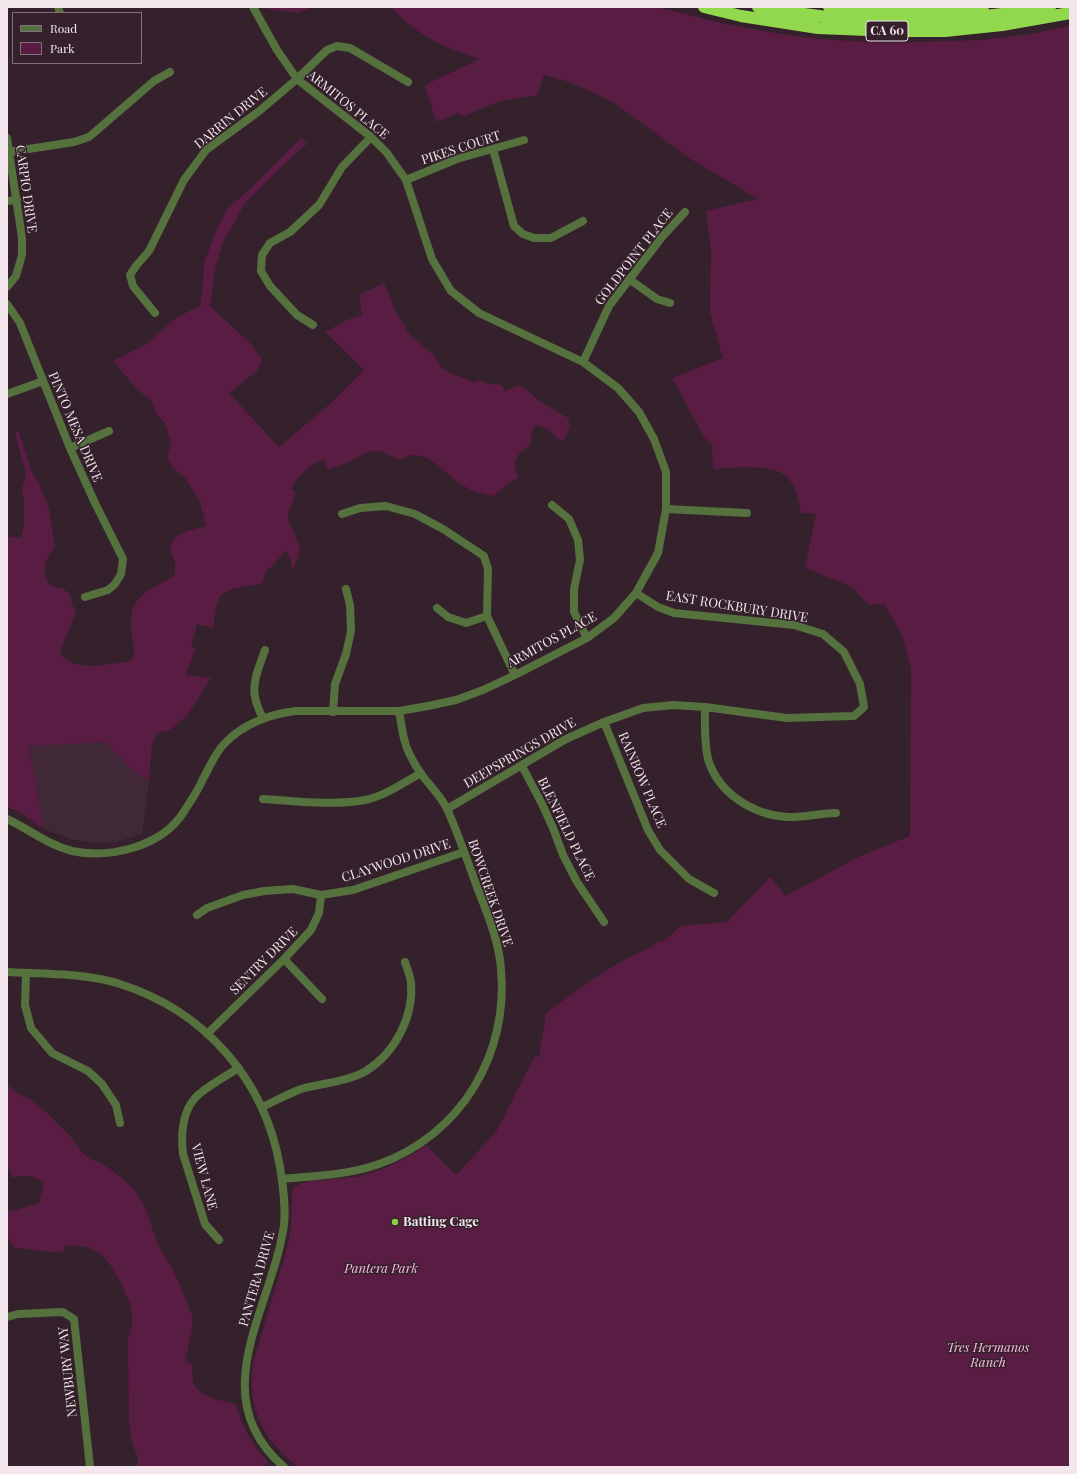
<!DOCTYPE html>
<html>
<head>
<meta charset="utf-8">
<style>
	body { margin:0 }
	#map { position:relative; width:1077px; height:1474px; overflow:hidden; background:#34212b; font-family:"Playfair Display",serif }
	canvas { display:block }
	.frame { position:absolute; inset:0; border:8px solid #f4e6ed; pointer-events:none }
	.legend { position:absolute; left:12px; top:12px; width:130px; height:52px; box-sizing:border-box; background:#34212b; border:1px solid #817079; margin:0; padding:5px 7px; list-style:none; font-size:12px; color:#f4e6ed }
	.legend li { display:flex; align-items:center; gap:8px; height:20px }
	.legend b { width:20px; border:1px solid #817079 }
</style>
</head>
<body>
<div id="map">
<canvas width="1077" height="1474"></canvas>
<div class="frame"></div>
<ul class="legend">
<li><b style="height:5px;background:#55713e"></b>Road</li>
<li><b style="height:11px;background:#591d43"></b>Park</li>
</ul>
</div>
<script>
const ctx = document.querySelector('canvas').getContext('2d');
ctx.lineJoin = 'round';
function fill(path, color) {
  ctx.fillStyle = color;
  ctx.fill(path, 'evenodd');
}
function stroke(path, color, width, dash) {
  ctx.strokeStyle = color;
  ctx.lineWidth = width;
  ctx.lineCap = dash ? 'butt' : 'round';
  ctx.setLineDash(dash || []);
  ctx.stroke(path);
}
function write(font, color, halo, rows, align = 'center') {
  ctx.font = font + ' "Playfair Display",serif';
  ctx.lineWidth = 3;
  ctx.setLineDash([]);
  ctx.textBaseline = 'middle';
  ctx.strokeStyle = halo;
  ctx.fillStyle = color;
  for (const [text, x, y, turn = 0] of rows) {
    ctx.save();
    ctx.translate(x, y);
    ctx.rotate((+turn || 0) * Math.PI / 180);
    ctx.textAlign = isNaN(turn) ? turn : align;
    if (halo) ctx.strokeText(text, 0, 0);
    ctx.fillText(text, 0, 0);
    ctx.restore();
  }
}
fill(new Path2D(`
	M106 742 133 772 149 780 142 834 116 842 93 843 70 839 44 829 29 746Z`), '#412837');
fill(new Path2D(`
	M265 7H313L298 13 266 9Z
	M391 7H657L726 24 781 34 818 39 886 43 981 40 1030 34 1070 26V1467H298C262 1439 247 1408 253 1363L288 1245 291 1228 292 1191 294 1187C310 1178 336 1180 355 1177 381 1172 404 1160 426 1145L456 1175 496 1132 535 1056 539 1057 546 1013 594 978 626 959 649 948 659 941H664L681 926 727 922 770 877 786 896 860 856 910 836 911 667 901 633 884 604 869 605 852 587 805 568 816 514 801 513C799 501 796 485 786 476 772 463 732 468 713 469L712 444 704 437 672 378 723 358 710 313 711 250 706 211 758 199 689 158 613 102 569 82 544 75 537 96C510 97 487 104 464 117L458 113 436 122 425 85 480 59C447 49 414 34 391 7Z
	M301 138 307 144 297 152 245 203 223 242 215 268 210 306 250 343 262 360 258 370 229 393 279 447 331 403 364 370 325 332 347 320 362 315 359 295 384 283 396 312 410 335 434 355 440 366 451 373 475 383 477 380 490 384 502 385 504 391 518 386 523 387 541 402 568 418 570 427 563 441C551 436 551 427 536 425L532 431 530 446C523 450 513 457 515 467 516 470 517 473 518 477L493 496C483 494 473 492 464 486 444 475 425 443 400 460L380 451H375L366 452 352 461 328 470 324 459C308 466 300 474 291 489L296 492 289 511 288 520 300 547 298 557 292 572 291 559 286 551 266 572 261 584C251 586 225 588 220 597 215 605 215 619 213 628L197 624 191 647 196 648 186 675 211 678 187 716 170 730 157 733 152 744 149 780 133 772 106 742 29 746 44 829 19 812 7 807V536L21 538 24 526V503L22 489 26 474 14 430 19 432 31 470 41 488 49 509 55 548C44 557 39 579 54 587 57 588 60 588 63 589 66 591 69 593 71 595V602L76 612 60 652C62 655 65 659 68 661 85 670 108 664 127 662L132 660C136 652 133 645 132 636 126 595 146 593 175 575 175 571 175 566 175 562 174 557 171 554 171 549 170 532 194 530 206 526L200 502 186 479 173 468 169 461 168 455 171 442 165 423 157 415 151 401 136 388 113 361 146 344 177 317 200 306 203 286 204 263 216 231 227 209 250 189Z
	M7 1084 16 1093 30 1099 46 1112 72 1138 82 1152 90 1159 99 1162 113 1171 126 1181 137 1193 145 1207 158 1245 176 1276 192 1315V1328L185 1361 192 1365C192 1371 192 1378 194 1384 201 1398 223 1401 236 1404 242 1426 252 1445 268 1462L263 1467H137L138 1460 131 1438 129 1421 128 1340 133 1320 130 1303 121 1283 111 1266 100 1253 88 1247 65 1245 63 1253 15 1248 7 1237V1210L13 1211 39 1203 44 1183C35 1176 22 1174 12 1178L7 1165Z`), '#591d43');
stroke(new Path2D(`
	M58 7 60 13
	M7 138 22 238V255L16 276 7 287
	M493 149 514 226 523 234 534 238H551L583 221
	M9 152 74 142 89 137 154 81 170 72
	M406 180 457 159 524 140
	M7 201 17 200
	M629 279 657 299 670 303
	M7 304 20 323 70 448 95 503 123 559 121 574 115 584 108 590 85 597
	M155 313 133 286 130 275 136 266 149 251 184 180 206 150 258 112 297 79 327 50 337 46 350 48 408 82
	M313 325 297 315 270 286 261 271 262 255 270 243 290 232 319 205 342 167 371 137
	M583 362 609 306 662 237 685 212
	M7 394 43 381
	M70 448 109 431
	M552 505 569 519 578 540 580 560 574 589V612L587 638
	M666 509 747 513
	M342 514 360 508 386 506 415 514 443 529 484 556 488 569 487 616 515 675
	M437 608 448 617 466 623 487 616
	M705 707C705 724 704 742 708 759 718 793 753 815 787 817 803 818 820 813 836 813
	M333 712 335 684 346 654 351 631 350 605 346 589
	M263 719C260 712 256 704 255 697 252 681 260 665 265 650
	M604 722 648 830 660 850 689 879 714 893
	M522 766 542 804 553 828 563 855 577 882 604 922
	M263 799C296 801 332 806 365 800 385 796 403 783 421 773
	M447 809 566 739 604 722 643 708 673 705 705 707 787 718 854 716 864 707 860 684 844 652 823 634 794 625 674 613 658 607 636 593
	M7 819C29 829 48 845 72 851 109 859 161 847 183 813 190 802 198 791 203 779 210 766 215 753 225 743 243 724 270 714 296 711H399L428 706 456 700 483 690 515 675 587 638 614 618 636 593 658 553 666 509V472L654 439 639 412 618 388 583 362 479 313 451 291 432 259 406 180 387 153 371 137 297 79 277 50 253 7
	M197 915 207 908 243 895 264 891 293 889 321 895 353 890 464 852
	M284 959 322 999
	M7 972C41 974 88 973 120 984 205 1011 265 1080 280 1167 283 1186 286 1206 284 1225 272 1309 202 1396 284 1467
	M26 973 25 1005 31 1028 52 1053 88 1071 102 1084 116 1105 120 1123
	M207 1034 284 959 311 930 319 913 321 895
	M262 1107C275 1101 288 1094 301 1089 322 1083 347 1082 366 1071 395 1053 414 1017 411 982 410 976 407 968 405 962
	M282 1179C314 1176 348 1175 379 1164 461 1135 509 1054 501 969 499 941 487 913 477 887 468 862 459 836 448 811 443 798 430 786 422 775 416 767 407 751 405 742 402 732 401 721 399 711
	M219 1240 205 1224 183 1154C181 1136 182 1113 195 1098 203 1089 227 1075 239 1068
	M7 1317 18 1314 63 1312 74 1319 90 1467`), '#55713e', 8);
stroke(new Path2D(`
	M704 7 741 16 818 28 892 31H945L1002 25 1070 13
	M758 7C785 11 812 16 839 18 909 24 981 19 1050 7
	M829 7C880 12 932 11 983 7`), '#92d84d', 12);
for (const [x, y, r, color] of [
	[395,1222,4,"#8ace47"]
]) {
  const dot = new Path2D();
  dot.arc(x, y, r, 0, 2 * Math.PI);
  ctx.fillStyle = color;
  ctx.fill(dot);
  stroke(dot, '#34212b', 1.5);
}
for (const [x, y, w] of [
	[887,31,42]
]) {
  const box = new Path2D();
  box.roundRect(x - w / 2, y - 10, w, 20, 3);
  ctx.fillStyle = '#34212b';
  ctx.fill(box);
  stroke(box, '#f4e6ed', 1);
}
write('bold 12px', '#f4e6ed', null, [
	["CA 60",887,31]
]);
write('13px', '#f4e6ed', '#34212b', [
	["ARMITOS PLACE",348,105,39],
	["DARRIN DRIVE",231,118,-39],
	["PIKES COURT",461,148,-18],
	["CARPIO DRIVE",26,189,82],
	["GOLDPOINT PLACE",634,257,-52],
	["PINTO MESA DRIVE",75,427,67],
	["EAST ROCKBURY DRIVE",737,607,9],
	["ARMITOS PLACE",552,640,-29],
	["DEEPSPRINGS DRIVE",520,753,-30],
	["RAINBOW PLACE",642,780,67],
	["BLENFIELD PLACE",566,829,64],
	["CLAYWOOD DRIVE",396,861,-18],
	["BOWCREEK DRIVE",490,893,71],
	["SENTRY DRIVE",264,961,-45],
	["VIEW LANE",204,1177,75],
	["PANTERA DRIVE",257,1279,-74],
	["NEWBURY WAY",68,1372,-96]
]);
write('bold 13px', '#f4e6ed', '#34212b', [
	["Batting Cage",403,1222]
], 'left');
write('italic 13px', '#fdb9df', '#34212b', [
	["Pantera Park",381,1269],
	["Tres Hermanos",988,1348],
	["Ranch",988,1363]
]);
</script>
</body>
</html>
